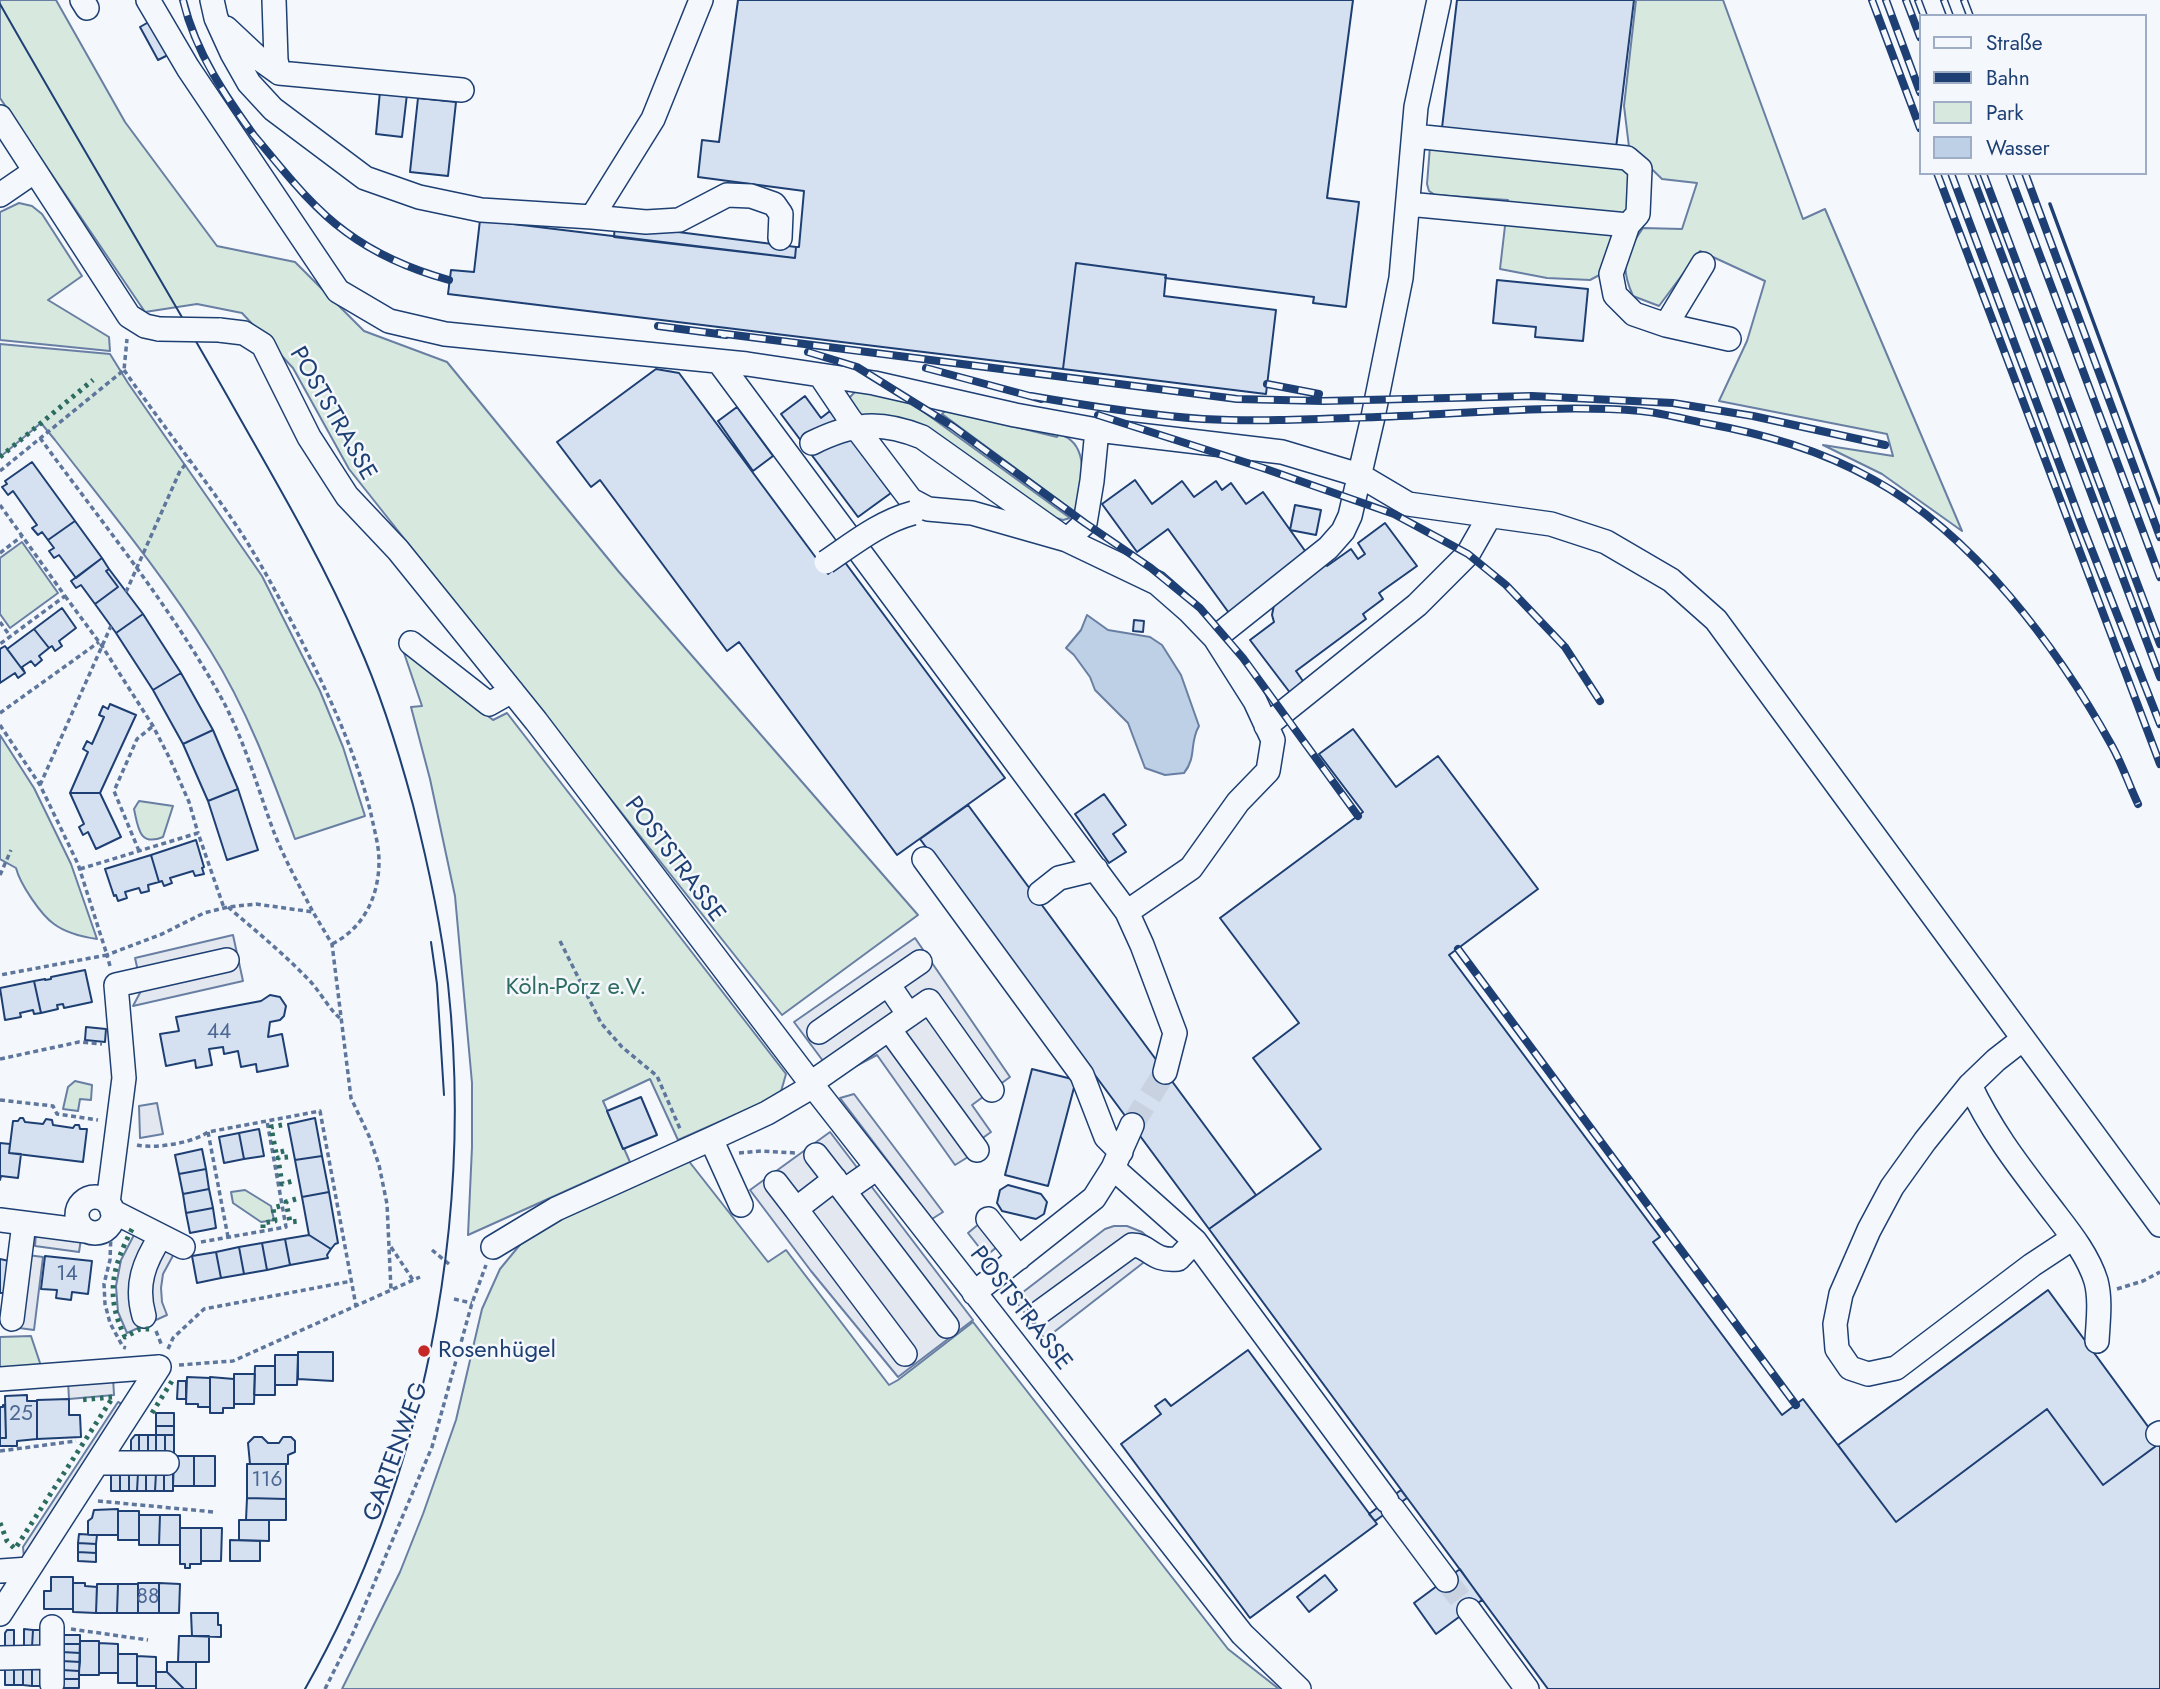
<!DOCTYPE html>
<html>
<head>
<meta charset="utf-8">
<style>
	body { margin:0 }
	#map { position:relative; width:2160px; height:1689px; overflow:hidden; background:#f4f7fb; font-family:Jost,sans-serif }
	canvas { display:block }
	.legend { position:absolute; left:1919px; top:14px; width:228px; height:161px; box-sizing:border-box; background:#f4f7fb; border:2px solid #9eadc5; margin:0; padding:9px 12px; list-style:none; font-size:21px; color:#1d3f73 }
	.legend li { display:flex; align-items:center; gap:14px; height:35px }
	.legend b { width:35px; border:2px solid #9eadc5 }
</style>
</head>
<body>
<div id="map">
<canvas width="2160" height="1689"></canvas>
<ul class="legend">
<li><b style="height:9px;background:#f4f7fb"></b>Straße</li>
<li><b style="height:9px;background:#1d3f73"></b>Bahn</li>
<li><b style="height:19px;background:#d7e8df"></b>Park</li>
<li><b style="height:19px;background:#bed0e5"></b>Wasser</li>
</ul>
</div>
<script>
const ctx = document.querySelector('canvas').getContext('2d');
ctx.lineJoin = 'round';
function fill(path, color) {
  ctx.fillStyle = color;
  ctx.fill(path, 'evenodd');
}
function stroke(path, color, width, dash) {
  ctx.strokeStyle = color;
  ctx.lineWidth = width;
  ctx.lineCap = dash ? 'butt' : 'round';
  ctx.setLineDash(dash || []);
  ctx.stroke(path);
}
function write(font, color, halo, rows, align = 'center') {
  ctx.font = font + ' Jost,sans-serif';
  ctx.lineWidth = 5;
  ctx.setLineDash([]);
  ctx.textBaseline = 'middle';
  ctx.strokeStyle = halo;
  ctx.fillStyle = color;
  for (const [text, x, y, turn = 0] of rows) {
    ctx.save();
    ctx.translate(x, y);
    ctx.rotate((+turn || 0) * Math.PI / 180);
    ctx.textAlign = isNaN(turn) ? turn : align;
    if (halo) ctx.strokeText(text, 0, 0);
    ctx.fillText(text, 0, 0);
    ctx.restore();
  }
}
const green = new Path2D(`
	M0 0H56L125 122 217 246 295 262 364 331 447 362 619 572 918 915 782 1015 349 469 293 368 242 313 197 304 145 312 0 98Z
	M1636 0H1723L1803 219 1825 209 1962 531 1882 474 1823 445 1893 456 1887 434 1719 401 1747 341 1765 281 1700 251 1659 306 1633 296C1619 265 1625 254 1643 228L1682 229 1697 183 1662 179 1629 147 1624 106Z
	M1430 146 1631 168 1635 210 1607 271 1590 280 1547 278 1500 269 1508 200 1435 195 1429 191 1427 184Z
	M19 203 32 206 42 214 82 276 48 300 109 337 110 351 0 340V212Z
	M0 344 110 354 128 383 262 576 320 691 343 747 365 816 295 839C271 774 247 709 210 650 164 576 108 508 55 440L41 423 0 457Z
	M857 390 906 399 1070 518 1063 520 1056 518 935 436 862 418 849 398Z
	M946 410 1057 437 1059 434C1090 443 1082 481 1079 506L1075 512 942 414Z
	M22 542 58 593 10 628 0 614V558Z
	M402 647 493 720 507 713 786 1074 780 1095 678 1140 650 1079 603 1101 630 1162 468 1235 472 1147V1083L455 896 430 779 411 707 422 706Z
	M0 735 34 788 71 864 97 939C83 937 66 933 54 924 41 915 20 884 16 868L0 859Z
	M139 801 173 806 163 837C139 847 138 827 134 809Z
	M75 1081 92 1085 91 1100 80 1099 78 1111 63 1109 68 1087Z
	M684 1155 768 1262 786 1250 889 1385 898 1380 973 1322 1228 1649 1279 1689H342L400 1572 423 1514 456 1420 482 1309 500 1269 528 1235Z
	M245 1190 271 1206 274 1220 261 1222 233 1203 231 1192Z
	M31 1336 42 1369 0 1372V1337Z`);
fill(green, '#d7e8df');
stroke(green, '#687fa3', 2);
const parking = new Path2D(`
	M233 935 243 981 133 1006 142 989 135 958Z
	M915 938 1010 1077 972 1105 991 1132 980 1140 968 1157 955 1165 877 1055 835 1077 794 1022Z
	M854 1094 943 1212 932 1219 840 1098Z
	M157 1103 163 1134 140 1138 139 1106Z
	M830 1132 973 1320 898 1377 811 1271 750 1190Z
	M980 1223 998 1246 986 1256 968 1233Z
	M1114 1226H1127L1142 1232 1161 1249 1045 1339 1014 1299 1105 1229Z
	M135 1233 176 1250 163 1274 161 1288 162 1302 167 1315 127 1333 118 1312 116 1286 121 1260Z
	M36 1234 81 1239 79 1252 35 1246Z
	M12 1253 43 1257 34 1330 4 1326Z
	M113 1377 114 1395 69 1399 68 1381Z
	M118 1402 124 1405 24 1558 23 1547Z`);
fill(parking, '#e3e8f0');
stroke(parking, '#687fa3', 2);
const water = new Path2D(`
	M1087 615 1108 630 1150 637 1162 645 1181 675 1199 726C1189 743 1197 757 1184 773L1165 775 1145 768 1128 723 1095 690 1090 677 1074 655 1066 648 1081 630Z`);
fill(water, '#bed0e5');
stroke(water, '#687fa3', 2);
const building = new Path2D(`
	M738 0H1353L1327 198 1359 202 1346 307 1313 303 1314 297 1165 278 1166 275 1076 263 1063 369 448 294 451 270 474 272 480 220 795 258 796 247H799L804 191 698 177 702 140 719 142Z
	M1457 0H1634L1616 148 1442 128Z
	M154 19 172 53 158 60 140 27Z
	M380 91 407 94 402 137 376 134Z
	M418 98 456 102 448 176 410 172Z
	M615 224 796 247 795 258 614 237Z
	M1076 263 1166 275 1164 296 1276 310 1266 394 1063 369Z
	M1497 280 1588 289 1583 341 1535 337 1536 327 1493 323Z
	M656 369 679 373 828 574 844 561 1005 778 897 855 739 642 727 651 600 480 591 487 557 442Z
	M805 396 821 418 830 411 891 493 858 517 781 414Z
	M737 407 773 456 753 471 718 421Z
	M32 462 75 521 48 540 42 532 38 535 32 528 37 525 13 491 8 495 2 487 7 484 5 481Z
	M1135 480 1152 504 1182 481 1194 497 1216 481 1222 490 1231 483 1246 504 1263 492 1308 555 1229 613 1168 529 1137 552 1102 504Z
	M1295 505 1321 510 1316 535 1290 530Z
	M75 521 102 558 76 578 59 555 54 558 49 551 54 548 48 540Z
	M1385 523 1417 566 1379 593 1383 599 1363 614 1366 619 1296 671 1305 684 1291 694 1250 640 1274 622 1272 615 1274 605 1321 557 1327 566 1351 549 1358 559 1365 554 1358 543Z
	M102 558 109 569 106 571 118 587 95 604 81 585 76 588 71 581Z
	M109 569 143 614 116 633 95 604 118 587 106 571Z
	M62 608 76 628 59 641 62 646 55 651 52 646 49 648 34 629Z
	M143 614 181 673 153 690 116 633Z
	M1134 620 1144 621 1143 632 1133 631Z
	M34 629 49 648 39 656 42 660 35 666 31 661 22 667 25 673 7 649Z
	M5 646 25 673 18 678 15 673 0 683V649Z
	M181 673 213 730 183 744 153 690Z
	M110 704 136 715 100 793H70L88 752 83 749 87 741 92 744 104 717 99 715 103 706 108 709Z
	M1353 729 1396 787 1438 756 1538 889 1449 955 1660 1237 1653 1242 1782 1415 1803 1399 1896 1522 2047 1409 2103 1485 2160 1443V1689H1548L1209 1229 1321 1149 1253 1058 1299 1023 1220 918 1363 812 1319 754Z
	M213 730 238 789 208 801 183 744Z
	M238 789 258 850 227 860 208 801Z
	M70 793H100L121 837 96 849 88 832 83 835 79 827 84 824Z
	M1104 794 1126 825 1113 834 1126 852 1109 863 1075 814Z
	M968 805 1256 1195 1209 1229 920 839Z
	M196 840 204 867 202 868 204 874 195 876 193 871 170 878 172 883 164 886 162 881 159 882 151 855Z
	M151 855 159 882 148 885 149 891 141 893 139 888 125 892 127 898 118 901 116 895 114 896 105 869Z
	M85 970 92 1002 64 1008 63 1004 57 1005 58 1009 41 1013 34 981 45 979V980L51 979V977Z
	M34 981 41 1013 34 1014 33 1010 20 1013 21 1017 5 1020 0 988Z
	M270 995 280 997 286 1006 284 1016 280 1020 270 1022 268 1037 282 1034 288 1066 257 1072 256 1064 241 1067 238 1051 224 1054 223 1047 209 1049 212 1065 196 1068 195 1060 166 1066 160 1034 179 1031 176 1017 261 1001Z
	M86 1027 106 1029 105 1042 85 1040Z
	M1032 1069 1076 1080 1048 1186 1005 1175Z
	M641 1097 657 1135 623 1149 607 1111Z
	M20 1118H23L25 1122 43 1124 46 1119 52 1120 53 1125 73 1128 75 1125H79L80 1129H87L83 1162 9 1153 13 1121H18Z
	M315 1118 322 1156 295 1160 288 1124Z
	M259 1129 264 1156 244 1159 239 1133Z
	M239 1133 244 1159 224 1163 219 1137Z
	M0 1143 10 1144 9 1153 21 1154 18 1178 1 1176 0 1180Z
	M202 1149 206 1169 179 1174 175 1155Z
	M322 1156 329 1192 302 1197 295 1160Z
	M206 1169 209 1189 183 1194 179 1174Z
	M1008 1185 1041 1194 1047 1202 1044 1214 1036 1219 1002 1211 997 1203 1000 1190Z
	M209 1189 213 1208 186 1213 183 1194Z
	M329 1192 338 1243 335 1244 331 1249 309 1235 302 1197Z
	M213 1208 216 1228 190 1233 186 1213Z
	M309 1235 331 1249 327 1255 328 1258 290 1265 285 1239Z
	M285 1239 290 1265 267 1270 262 1243Z
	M262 1243 267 1270 244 1274 239 1247Z
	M239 1247 244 1274 221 1278 216 1252Z
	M216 1252 221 1278 197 1283 192 1256Z
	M45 1256 92 1261 88 1294 72 1292 71 1300 56 1298 57 1290 41 1289Z
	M0 1259 9 1261 5 1293H0Z
	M2048 1290 2160 1443 2103 1485 2047 1409 1896 1522 1838 1445Z
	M1248 1350 1377 1524 1250 1618 1121 1444 1161 1414 1155 1406 1165 1399 1171 1406Z
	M298 1352H333V1381L298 1379Z
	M275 1355H298L297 1385H275Z
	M255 1366H275V1395H254Z
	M234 1374H255L254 1404H234Z
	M187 1377 210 1378V1407H198V1404H186Z
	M210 1377 234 1379V1408H223V1413H210Z
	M178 1381H186V1399H177Z
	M27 1395V1401H37V1439L17 1441V1446H0V1438H6L5 1396Z
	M69 1399V1415H80L81 1437 37 1439V1400Z
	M3 1405H5L6 1438H0V1407H3Z
	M156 1413H174V1426H156Z
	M156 1426H174V1435H156Z
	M135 1435H139V1453H131V1440Z
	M139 1435H148V1453H139Z
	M148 1435H156V1453H148Z
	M156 1435H165V1453H156Z
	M165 1435H174V1453H165Z
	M254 1437H262L268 1443H279L283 1437H291L295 1441V1452L288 1455V1464H250L248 1443Z
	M174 1456H194V1486H173Z
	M194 1456H215V1486H194Z
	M247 1464H286V1499L247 1498Z
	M111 1473H120V1491H111Z
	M120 1473H129V1491H120Z
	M129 1473H138L137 1491H129Z
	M138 1473H146V1491H137Z
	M146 1473H156L155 1491H146Z
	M156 1473H164V1491H155Z
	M164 1473 173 1474V1491H164Z
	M1401 1490 1407 1498 1375 1521 1369 1514Z
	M247 1498 286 1499V1520H246Z
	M118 1509V1535H88V1521L92 1518 94 1510Z
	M118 1511H139V1540H118Z
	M139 1515H160L159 1545H139Z
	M160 1515H180V1545H159Z
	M239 1520H269V1541L239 1540Z
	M180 1528H201V1564H190V1568H185V1564H180Z
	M201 1528H222L221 1561H201Z
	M79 1534 97 1535 96 1544 78 1543Z
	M230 1540 260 1541V1561H230Z
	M78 1543 96 1544V1553L78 1552Z
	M78 1552 96 1553V1562L78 1561Z
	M1460 1569 1482 1600 1436 1634 1414 1603Z
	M1325 1575 1337 1590 1309 1612 1297 1597Z
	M51 1577H73V1609H44V1591H51Z
	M73 1583H85V1586L97 1587 96 1613 73 1612Z
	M138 1583H159V1613H138Z
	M159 1583 180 1584 179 1613H159Z
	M97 1584H118L117 1613H96Z
	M118 1584H138V1613H117Z
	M191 1613H218V1625H221V1637L192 1636Z
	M24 1629 33 1630 32 1647H24Z
	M7 1630H14V1647H5V1633Z
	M33 1630H41V1648L32 1647Z
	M62 1635H80V1644H62Z
	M179 1636H209V1662H178Z
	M80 1641H99V1675H79Z
	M99 1643 118 1644V1673H99Z
	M62 1644H80V1653L62 1652Z
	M62 1652 80 1653V1662L62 1661Z
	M118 1654H137V1683H118Z
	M137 1656 156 1657V1686H137Z
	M62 1661 80 1662 79 1671 62 1670Z
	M167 1662H196V1689H184L167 1672Z
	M5 1668H14V1685H5Z
	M14 1668H23V1685H14Z
	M23 1668H32V1686L23 1685Z
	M32 1668H41V1686H32Z
	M62 1670 79 1671V1679H62Z
	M156 1672H167L184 1689H156Z
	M62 1679H79V1688H61Z`);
fill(building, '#d5e0f0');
stroke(building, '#1d3f73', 2);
stroke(new Path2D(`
	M1132 1125 1165 1072
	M1446 1580 1469 1610`), '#c9d2e0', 23, [23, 11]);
const minor = new Path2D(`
	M82 0 87 8
	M148 0 188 68 338 291 389 321 445 334 747 364 874 383 1015 415 1097 430 1282 452 1359 475 1408 504 1551 524 1606 542 1671 580 1716 620 2160 1225
	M212 0 216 18 232 53 249 83 273 109 365 178 419 197 481 210 592 217 653 119 701 0
	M274 0 276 60 279 73 462 90
	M226 28 258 58 279 73
	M0 117 129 316 145 326 159 329
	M0 195 35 171
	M1408 204 1628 225 1638 214 1640 169 1627 158 1414 136
	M592 217 646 222 679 220 727 195 751 196 774 204 781 214 780 238
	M1628 225 1611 274 1615 295 1634 314 1666 325 1729 339
	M1666 325 1703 264
	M219 330 244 333 263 345 309 437 347 496 398 550 536 721 813 1086 1242 1634 1299 1689
	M719 362 1127 912
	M820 375 849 418 911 500 928 509 972 513 1067 540 1085 523 1092 481 1097 430
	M812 443C852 423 880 420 922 437L1067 540 1157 583 1189 611 1215 638 1255 701 1273 740 1268 771 1238 802 1191 868 1127 912 1142 945 1175 1033 1165 1072
	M1215 638 1328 548 1343 531 1350 516 1373 417 1401 278 1416 107 1439 0
	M411 643 489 704 512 691
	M1266 726 1417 605 1468 554 1489 517
	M924 859 1082 1075 1106 1137 1121 1152
	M1040 893 1059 878 1096 869
	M888 984 920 962
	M889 1029 977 1150
	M819 1032 888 984 909 1015
	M2023 1039 1996 1060 1970 1085C1990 1129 2018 1165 2047 1203 2065 1227 2087 1252 2096 1281 2101 1300 2098 1322 2097 1341
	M811 1083 929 1001 992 1090
	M1970 1085 1925 1141 1892 1187 1869 1230 1841 1294 1835 1324 1837 1349 1850 1368 1868 1374 1896 1368 2032 1265 2073 1238
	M711 1139 741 1205
	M816 1155 844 1191
	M877 1168 844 1191 947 1326
	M1113 1168 1195 1241 1387 1501
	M835 1179 796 1209 905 1354
	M776 1183 796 1209
	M77 1215a18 18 0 1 1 36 0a18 18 0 1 1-36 0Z
	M108 1203 124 1078 116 985 227 960
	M112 1211 183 1247
	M988 1219 1019 1258
	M0 1220 86 1231
	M493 1247 556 1209 711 1139 767 1113 813 1086
	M974 1293 1094 1198 1113 1168 1132 1125
	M1040 1312 1132 1245C1150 1245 1151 1262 1178 1259L1195 1241
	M144 1316C135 1285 144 1262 161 1236
	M12 1319 24 1223
	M0 1379 159 1367
	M2158 1434 2160 1433
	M98 1463H167
	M1393 1509 1446 1580
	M0 1571 29 1569
	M1469 1610 1527 1689
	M0 1614 159 1367
	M52 1627V1684
	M0 1658 52 1657`);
stroke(minor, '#1d3f73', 26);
stroke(new Path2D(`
	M124 370C162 425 205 478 242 534 263 567 281 601 299 636 328 693 356 752 371 814 374 829 379 845 379 861 379 896 364 928 332 944
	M40 438C103 524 172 608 223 701 246 744 258 790 275 835 286 862 300 887 313 912
	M0 471 124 370 127 339
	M0 505 65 596 0 644
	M0 553 22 536
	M126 592 180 471 188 461
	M65 596 102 646 153 726 170 759 189 802 198 833
	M0 622 10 636
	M0 713 99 642
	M0 725 40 785 78 864 107 955 0 975
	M40 785 111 626
	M139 851 114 791 137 739 153 726
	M80 869 198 833 224 908
	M0 875 11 850
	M228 907C256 931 284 954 309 980 319 990 331 1012 340 1018
	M560 941 601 1023 622 1047 657 1076 681 1131
	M110 966 107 955 162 934 204 913 228 907 256 904 313 912 332 944 351 1098 369 1136 379 1165 387 1204 391 1290
	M0 1059 79 1042 102 1044
	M0 1100 53 1106 57 1114 98 1120
	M208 1132 228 1237
	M137 1145C155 1149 193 1143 208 1132L320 1111 356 1306
	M739 1153 761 1151 797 1153
	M111 1233 110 1260 104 1284 105 1304 110 1323 123 1347 126 1348
	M201 1242 286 1227 267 1121
	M391 1247 413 1280
	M432 1250 449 1264
	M2117 1289 2143 1281 2160 1272
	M454 1299 472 1303
	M156 1331 162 1346
	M168 1349 173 1338 204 1309 352 1281
	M179 1365 233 1361 420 1277
	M0 1451 76 1441
	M98 1501 214 1512
	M71 1629 148 1640
	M325 1689 353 1633 432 1447 472 1303 486 1265`), '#5e769c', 3.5, [5, 3.5]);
stroke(minor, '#f4f7fb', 23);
stroke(new Path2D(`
	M0 4C75 136 154 267 229 399 274 479 321 557 357 641 381 694 398 749 413 805 428 864 441 924 448 984 474 1224 424 1479 305 1689
	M431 942 437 984 444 1095`), '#1d3f73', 2);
const rail = new Path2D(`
	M183 0C196 54 226 97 258 141
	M1872 0 1920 128
	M1886 0 1920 92
	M1906 0 1920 37
	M1918 0 1924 16
	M1944 0 1950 16
	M1964 0 1970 16
	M252 133C281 167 309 205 346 232 377 255 413 270 449 280
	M1937 173 2160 764
	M1951 173 2082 525 2160 724
	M1971 173 2160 677
	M1983 173 2160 644
	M2009 173 2160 577
	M2025 173 2160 537
	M658 326 726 335
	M718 333 1237 399 1323 401 1532 396 1673 403 1753 416 1885 445
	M808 352 857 367 952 426 1085 523 1151 568 1200 608 1243 658 1358 816
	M926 368 1041 399
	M1267 384 1319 394
	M1031 396C1088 406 1146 415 1203 419 1261 422 1320 419 1377 417 1464 414 1554 404 1641 411 1662 413 1684 419 1704 423 1764 434 1821 450 1874 480 1973 534 2058 648 2112 746 2122 764 2129 785 2138 804
	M1098 415 1263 468 1394 514 1468 554 1506 585 1565 647 1600 701
	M1458 949 1796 1405`);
stroke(rail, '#1d3f73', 8);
stroke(rail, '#f4f7fb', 5, [16]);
const minorBridge = new Path2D(`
	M159 329 219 330
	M826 562C854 543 880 522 913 513`);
stroke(minorBridge, '#1d3f73', 26, []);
stroke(minorBridge, '#f4f7fb', 23);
stroke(new Path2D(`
	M0 457 93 380
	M282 1125 271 1127 276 1153 288 1150
	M288 1157 278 1158 282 1184 293 1181
	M296 1199 286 1202 290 1222 300 1221
	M263 1228V1223L275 1221 273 1208 280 1206
	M132 1229C112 1268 105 1296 125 1337L140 1329H152
	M152 1413 172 1381
	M0 1523 7 1541 15 1549 113 1397 79 1400`), '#2c6c60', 5, [3.5, 5]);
stroke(new Path2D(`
	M2050 204 2160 503`), '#1d3f73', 3.5);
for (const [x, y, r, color] of [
	[424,1351,7,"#c62828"]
]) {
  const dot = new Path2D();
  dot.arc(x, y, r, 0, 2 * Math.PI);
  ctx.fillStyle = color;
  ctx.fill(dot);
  stroke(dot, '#f4f7fb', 2.5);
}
write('21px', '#4b6792', null, [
	["44",219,1033],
	["14",67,1275],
	["25",21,1415],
	["116",267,1481],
	["88",148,1598]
]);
write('24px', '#1d3f73', '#f4f7fb', [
	["POSTSTRASSE",332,414,60],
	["POSTSTRASSE",674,860,53],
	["POSTSTRASSE",1020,1309,52],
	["GARTENWEG",397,1452,-70]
]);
write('24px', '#2c6c60', '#f4f7fb', [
	["Köln-Porz e.V.",576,988]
]);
write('24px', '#1d3f73', '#f4f7fb', [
	["Rosenhügel",438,1351]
], 'left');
</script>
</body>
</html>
